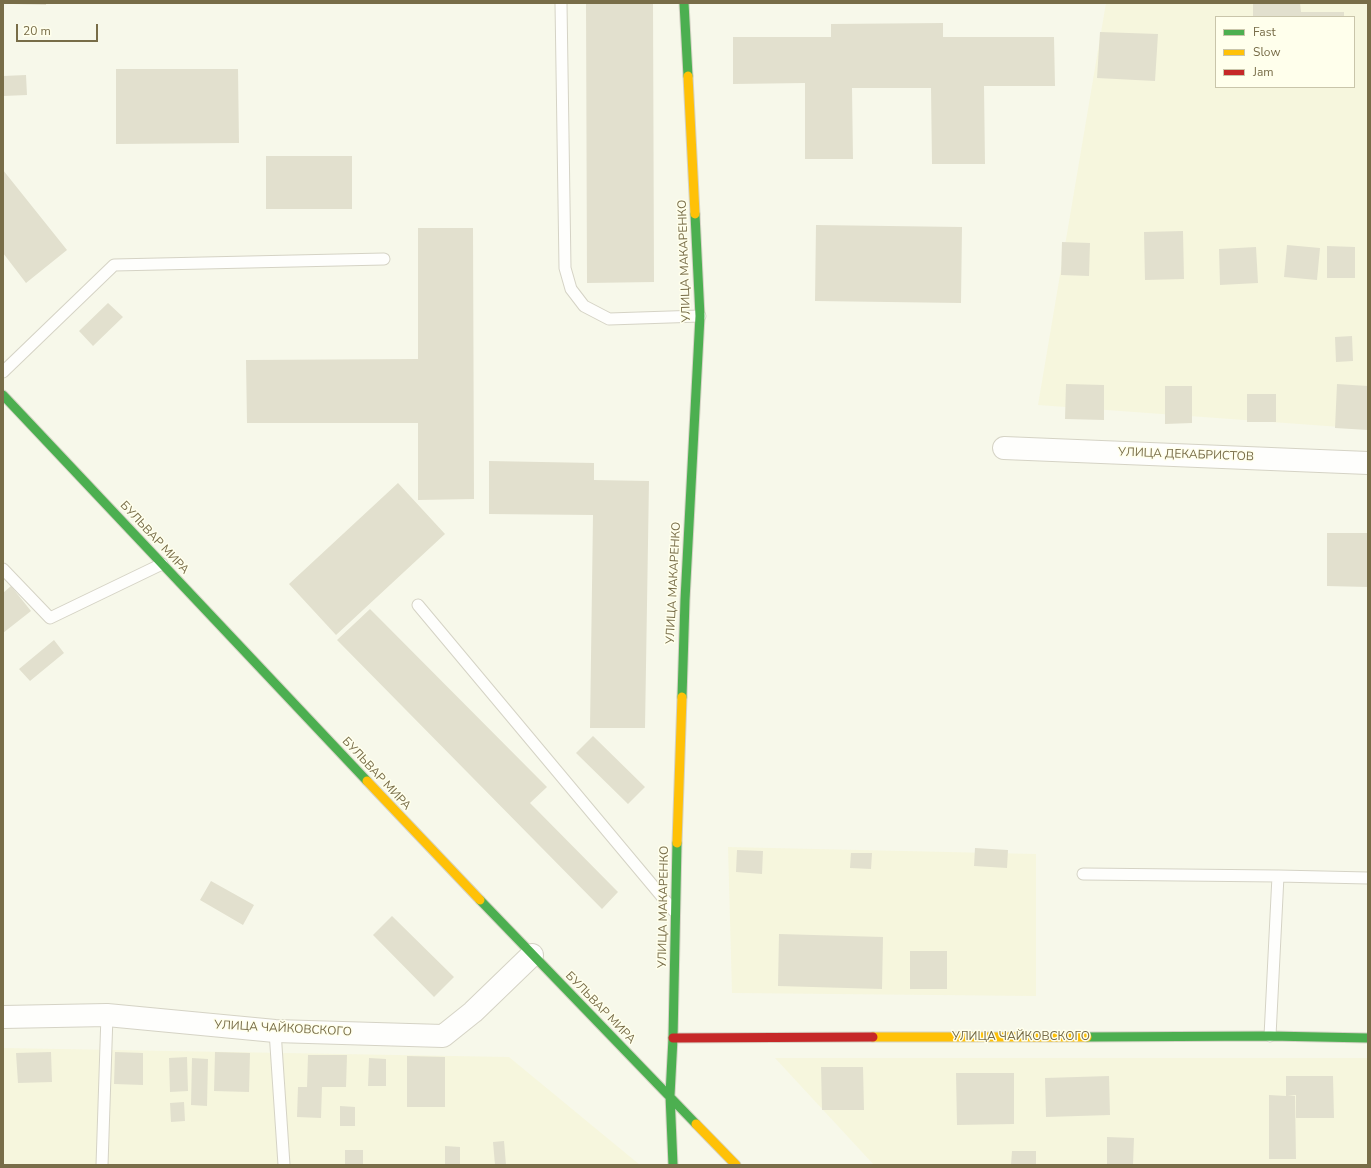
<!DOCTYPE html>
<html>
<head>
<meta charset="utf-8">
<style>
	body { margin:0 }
	#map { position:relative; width:1371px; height:1168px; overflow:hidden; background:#f7f8ea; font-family:"Nunito Sans",sans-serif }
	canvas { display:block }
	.frame { position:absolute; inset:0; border:4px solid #786d48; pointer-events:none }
	.legend { position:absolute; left:1215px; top:16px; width:140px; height:72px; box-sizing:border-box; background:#ffffec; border:1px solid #c9c5aa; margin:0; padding:5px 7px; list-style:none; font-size:12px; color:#786d48 }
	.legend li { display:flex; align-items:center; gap:8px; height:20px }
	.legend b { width:20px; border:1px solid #c9c5aa }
	.scale { position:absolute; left:16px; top:24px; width:82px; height:18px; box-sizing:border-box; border:2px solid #786d48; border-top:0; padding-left:5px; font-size:12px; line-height:14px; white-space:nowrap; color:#786d48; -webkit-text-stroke:3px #ffffec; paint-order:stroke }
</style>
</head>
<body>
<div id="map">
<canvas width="1371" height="1168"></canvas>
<div class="frame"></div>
<ul class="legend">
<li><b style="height:5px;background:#4caf50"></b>Fast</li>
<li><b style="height:5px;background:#ffc107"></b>Slow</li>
<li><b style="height:5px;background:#c62828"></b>Jam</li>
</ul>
<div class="scale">20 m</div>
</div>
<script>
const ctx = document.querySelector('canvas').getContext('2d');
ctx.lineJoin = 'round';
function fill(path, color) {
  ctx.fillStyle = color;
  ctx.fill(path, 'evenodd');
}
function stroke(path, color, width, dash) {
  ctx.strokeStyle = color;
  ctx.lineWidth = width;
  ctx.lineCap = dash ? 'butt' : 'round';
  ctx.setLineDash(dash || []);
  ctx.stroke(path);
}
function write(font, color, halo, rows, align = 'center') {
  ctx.font = font + ' "Nunito Sans",sans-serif';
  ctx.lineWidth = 3;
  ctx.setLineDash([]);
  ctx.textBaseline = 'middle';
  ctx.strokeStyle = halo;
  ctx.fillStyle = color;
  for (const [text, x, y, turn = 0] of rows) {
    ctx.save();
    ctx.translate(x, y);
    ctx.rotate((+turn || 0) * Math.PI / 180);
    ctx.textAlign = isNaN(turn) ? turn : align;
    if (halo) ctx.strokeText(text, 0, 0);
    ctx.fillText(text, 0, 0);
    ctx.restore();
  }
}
fill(new Path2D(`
	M1106 3H1368V429L1038 405ZM1216 17H1354V87H1216Z
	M728 847 1036 854V996L732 993Z
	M3 1048 509 1057 640 1165H3Z
	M775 1058H1368V1165H874Z`), '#f6f6dd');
fill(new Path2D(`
	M13 3H46V5L13 4Z
	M586 3H653L654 282 587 283Z
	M1253 3H1300L1301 12H1344V17H1253Z
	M943 23V37H1054L1055 86H984L985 164H932L931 88H852L853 159H805V83L733 84V37H831V24Z
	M1100 32 1158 34 1155 81 1097 78Z
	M116 69H238L239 143 116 144Z
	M26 75 27 95 3 96V76Z
	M266 156H352V209H266Z
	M3 170 67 250 26 283 3 253Z
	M816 225 962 227 961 303 815 301Z
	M418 228H473L474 499 418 500V423H247L246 360 418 359Z
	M1183 231 1184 279 1145 280 1144 232Z
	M1062 242 1090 243 1089 276 1061 275Z
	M1287 245 1320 248 1317 280 1284 277Z
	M1327 246 1355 247V278H1327Z
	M1256 247 1258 283 1220 285 1219 249Z
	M108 303 123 317 93 346 79 331Z
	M1352 336 1353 361 1336 362 1335 337Z
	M1066 384 1104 385V420L1065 419Z
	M1337 384 1368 386V430L1335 428Z
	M1165 386H1192V423L1165 424Z
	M1247 394H1276V422H1247Z
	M489 461 594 463V480L649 481 645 728H590L593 515 489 514Z
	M398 483 445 534 336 635 289 584Z
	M1327 533H1368V587L1327 586Z
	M11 586 31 611 3 633V593Z
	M370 609 547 787 530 803 618 892 602 909 337 640Z
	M54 640 64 653 30 681 19 669Z
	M593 736 645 787 628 804 576 753Z
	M975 848 1008 850 1007 868 974 866Z
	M737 850 763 851 762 874 736 872Z
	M851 853H872L871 869 850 868Z
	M211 881 254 905 243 925 200 900Z
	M392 916 454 977 434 997 373 935Z
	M779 934 883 937 882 989 778 986Z
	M910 951H947V989H910Z
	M51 1052 52 1082 18 1083 16 1053Z
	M115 1052 143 1053V1085L114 1084Z
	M215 1052 250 1053 249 1092 214 1091Z
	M308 1055H347L346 1087H322L321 1118 297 1117 298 1087H307Z
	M407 1056 445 1057V1107H407Z
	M187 1057 188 1091 170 1092 169 1058Z
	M192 1058 208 1059 207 1106 191 1105Z
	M369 1058 386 1059V1086H368Z
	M821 1067H863L864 1110H822Z
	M956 1073H1014V1124L957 1125Z
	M1109 1076 1110 1115 1046 1117 1045 1078Z
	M1286 1076H1333L1334 1118H1296V1095H1288L1295 1096 1296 1159H1269V1095L1286 1096Z
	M184 1102 185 1121 171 1122 170 1103Z
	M340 1106 355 1107V1126H340Z
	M1107 1137 1134 1138 1133 1165 1107 1164Z
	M504 1141 506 1165H495L493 1142Z
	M445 1146 460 1147V1165H445Z
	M345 1150H363V1165H345Z
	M1012 1151H1036V1165H1011Z`), '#e2e0ce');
const lane = new Path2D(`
	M561 3 565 268 571 289 584 306 609 319 700 316
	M3 372 114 265 384 259
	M3 569 50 618 162 564
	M418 605 674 911
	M1083 874 1278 876 1270 1036
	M1278 876 1368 878
	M275 1031 284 1165
	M102 1165 107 1015`);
const street = new Path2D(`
	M1004 448 1368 463
	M3 1017 107 1015 275 1031 443 1036 473 1012 532 955`);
const fast = new Path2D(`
	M684 3 688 76
	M3 395 367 781
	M682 697 685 600 700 316 695 214
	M480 900 696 1124
	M1087 1037 1270 1036 1368 1038
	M673 1165 670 1095 673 1038 677 843`);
const slow = new Path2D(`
	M688 76 695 214
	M367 781 480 900
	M677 843 682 697
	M873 1037H1087
	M696 1124 736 1165`);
const jam = new Path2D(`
	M673 1038 873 1037`);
stroke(lane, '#d5d3c5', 13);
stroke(street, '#d5d3c5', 24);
stroke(fast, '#d5d3c5', 11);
stroke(slow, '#d5d3c5', 11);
stroke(jam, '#d5d3c5', 11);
stroke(lane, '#fefefc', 11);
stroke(street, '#fefefc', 22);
stroke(fast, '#4caf50', 9);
stroke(slow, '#ffc107', 9);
stroke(jam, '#c62828', 9);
write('12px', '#786d48', '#ffffec', [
	["УЛИЦА МАКАРЕНКО",685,261,-92],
	["УЛИЦА ДЕКАБРИСТОВ",1186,455,2],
	["БУЛЬВАР МИРА",154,538,47],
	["УЛИЦА МАКАРЕНКО",674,583,-87],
	["БУЛЬВАР МИРА",376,774,47],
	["УЛИЦА МАКАРЕНКО",664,907,-89],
	["БУЛЬВАР МИРА",600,1008,46],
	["УЛИЦА ЧАЙКОВСКОГО",283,1029,3],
	["УЛИЦА ЧАЙКОВСКОГО",1021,1037]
]);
</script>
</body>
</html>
